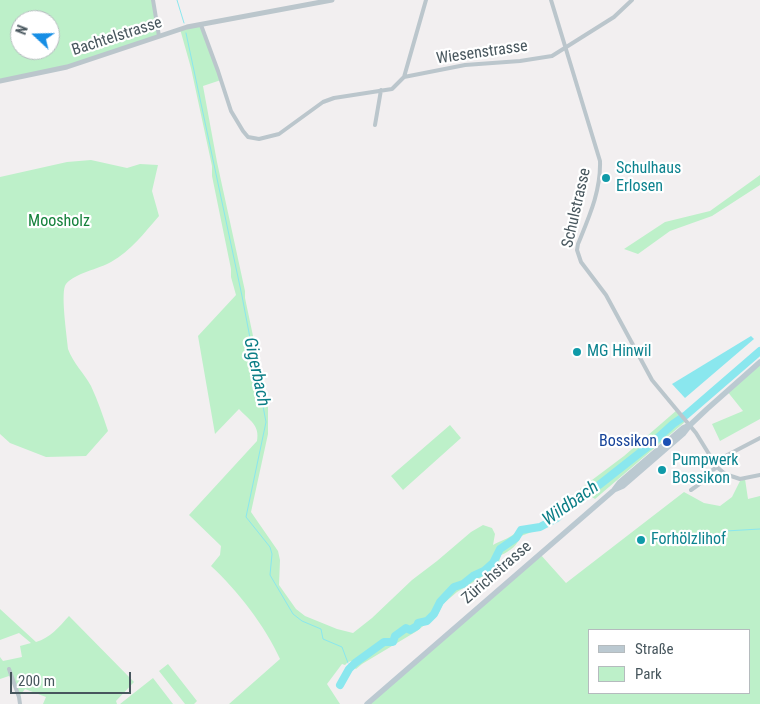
<!DOCTYPE html>
<html>
<head>
<meta charset="utf-8">
<style>
	body { margin:0 }
	#map { position:relative; width:760px; height:704px; overflow:hidden; background:#f2eff0; font-family:"Roboto Condensed",sans-serif }
	canvas { display:block }
	.legend { position:absolute; left:588px; top:629px; width:162px; height:65px; box-sizing:border-box; background:#fff; border:1px solid #b5bbbe; margin:0; padding:6px 9px; list-style:none; font-size:15px; color:#47565d }
	.legend li { display:flex; align-items:center; gap:10px; height:25px }
	.legend b { width:25px; border:1px solid #b5bbbe }
	.north { position:absolute; left:10px; top:10px; width:50px; height:50px; box-sizing:border-box; background:#fff; border:1px solid #b5bbbe; border-radius:50%; rotate:291deg; font-size:14px; font-weight:700; line-height:20px; text-align:center; color:#47565d }
	.north::after { content:''; display:block; margin:auto; width:18px; height:22px; background:#168ee5; clip-path:polygon(50% 0,100% 100%,50% 72%,0 100%) }
	.scale { position:absolute; left:10px; top:672px; width:121px; height:22px; box-sizing:border-box; border:2px solid #47565d; border-top:0; padding-left:6px; font-size:15px; line-height:18px; white-space:nowrap; color:#47565d; -webkit-text-stroke:4px #fff; paint-order:stroke }
</style>
</head>
<body>
<div id="map">
<canvas width="760" height="704"></canvas>
<ul class="legend">
<li><b style="height:6px;background:#bbc9d1"></b>Straße</li>
<li><b style="height:14px;background:#bdf0c9"></b>Park</li>
</ul>
<div class="north">N</div>
<div class="scale">200 m</div>
</div>
<script>
const ctx = document.querySelector('canvas').getContext('2d');
ctx.lineJoin = 'round';
function fill(path, color) {
  ctx.fillStyle = color;
  ctx.fill(path, 'evenodd');
}
function stroke(path, color, width, dash) {
  ctx.strokeStyle = color;
  ctx.lineWidth = width;
  ctx.lineCap = dash ? 'butt' : 'round';
  ctx.setLineDash(dash || []);
  ctx.stroke(path);
}
function write(font, color, halo, rows, align = 'center') {
  ctx.font = font + ' "Roboto Condensed",sans-serif';
  ctx.lineWidth = 4.5;
  ctx.setLineDash([]);
  ctx.textBaseline = 'middle';
  ctx.strokeStyle = halo;
  ctx.fillStyle = color;
  for (const [text, x, y, turn = 0] of rows) {
    ctx.save();
    ctx.translate(x, y);
    ctx.rotate((+turn || 0) * Math.PI / 180);
    ctx.textAlign = isNaN(turn) ? turn : align;
    if (halo) ctx.strokeText(text, 0, 0);
    ctx.fillText(text, 0, 0);
    ctx.restore();
  }
}
fill(new Path2D(`
	M0 0H153L159 36 67 67 0 81ZM20 20H50V50H20Z
	M201 25 221 80 203 86 217 162 245 291V298L268 407V434L251 512 278 551 280 560 279 585 296 609 305 616 337 629 353 633 372 618 412 580 437 561 471 532 483 525 492 528 495 534 493 545C501 540 512 538 518 530L543 523 583 492 580 489 624 456 677 410 686 421 595 499 589 495 548 526 521 536C517 545 511 551 501 555L498 566 495 569 457 592 443 604 438 614 417 631 362 664 356 669 352 667 355 664 352 661 348 662 345 665 342 664 327 684 340 704H229L280 659C265 626 238 591 211 566L220 555 221 546 189 515 257 441C260 425 250 421 239 409L215 434 198 336 236 295 231 277V269L212 176V166L191 68 180 29Z
	M91 160 127 168 140 164 158 165 152 191 159 216C144 233 131 251 111 262 99 269 75 273 66 284 60 291 67 337 68 349 73 363 84 373 91 386 98 401 103 416 108 431L86 456 46 457 10 443 0 434V177L67 162Z
	M760 175V185L712 216 670 231 638 254 624 249 665 222 710 211Z
	M760 363V419L720 441 712 424 743 411 727 391Z
	M450 425 461 438 403 490 391 476Z
	M745 479 748 499 760 496V704H367L540 554 566 583 684 492 704 503 720 506 732 497 740 481ZM589 630H749V693H589Z
	M0 609 36 642C50 638 59 627 69 616L134 682 116 701 117 704H43L46 697 25 689 19 697 12 675 0 679V657L3 661 22 657 20 646 31 643 19 633 0 640Z
	M168 664 197 701 194 704H185L159 671Z
	M153 678 173 704H120Z`), '#bdf0c9');
fill(new Path2D(`
	M751 336 754 339 685 398 672 384Z`), '#8ae7ee');
stroke(new Path2D(`
	M177 0 184 23
	M186 33 242 296 266 422 246 517 270 547 272 554 270 575 293 614 302 621 321 629 323 639 342 647 348 663
	M726 531 760 529`), '#8ae7ee', 1);
stroke(new Path2D(`
	M340 685 349 669 355 663 384 642H393L395 636 406 628 410 630 417 626 418 623 427 621 434 614 440 602 454 587 463 584 473 576 484 571 493 563 500 549 516 538 521 530 540 527 557 518 572 503 599 485 651 444 673 424 686 415 760 351`), '#8ae7ee', 8);
stroke(new Path2D(`
	M153 0 159 36
	M551 0 600 161C601 191 589 217 578 244L577 250 581 262 606 295 652 380 696 433 717 467 725 474 740 479 760 475
	M201 25 218 71 231 111 243 131 248 137 259 139 279 134 323 102 334 98 392 89 404 77 465 65 520 61 552 56 614 17 632 0
	M404 77 426 0
	M375 125 381 90
	M714 462 760 438
	M691 490 705 480 710 472 717 467
	M9 669 19 697 20 704`), '#bbc6cc', 4);
stroke(new Path2D(`
	M0 81 67 67 187 27 332 0`), '#bbc6cc', 5);
stroke(new Path2D(`
	M616 489 623 486 683 434 690 425 707 409 760 362
	M367 704 614 490 620 482 683 428 690 425`), '#bbc9d1', 5.5);
for (const [x, y, r, color] of [
	[606,178,5,"#0f9aa8"],
	[577,352,5,"#0f9aa8"],
	[667,442,5,"#1a4fb4"],
	[662,470,5,"#0f9aa8"],
	[641,540,5,"#0f9aa8"]
]) {
  const dot = new Path2D();
  dot.arc(x, y, r, 0, 2 * Math.PI);
  ctx.fillStyle = color;
  ctx.fill(dot);
  stroke(dot, '#fff', 2);
}
write('16px', '#47565d', '#fff', [
	["Bachtelstrasse",117,37,-18],
	["Wiesenstrasse",482,53,-8],
	["Schulstrasse",577,208,-77],
	["Zürichstrasse",497,573,-41]
]);
write('16px', '#0d838f', '#fff', [
	["Schulhaus",616,169],
	["Erlosen",616,187],
	["MG Hinwil",587,352],
	["Pumpwerk",672,461],
	["Bossikon",672,479],
	["Forhölzlihof",651,540]
], 'left');
write('16px', '#15813b', '#fff', [
	["Moosholz",59,222]
]);
write('16px', '#164399', '#fff', [
	["Bossikon",657,442]
], 'right');
write('italic 18px', '#0c7e86', '#fff', [
	["Gigerbach",256,372,78],
	["Wildbach",571,504,-35]
]);
</script>
</body>
</html>
